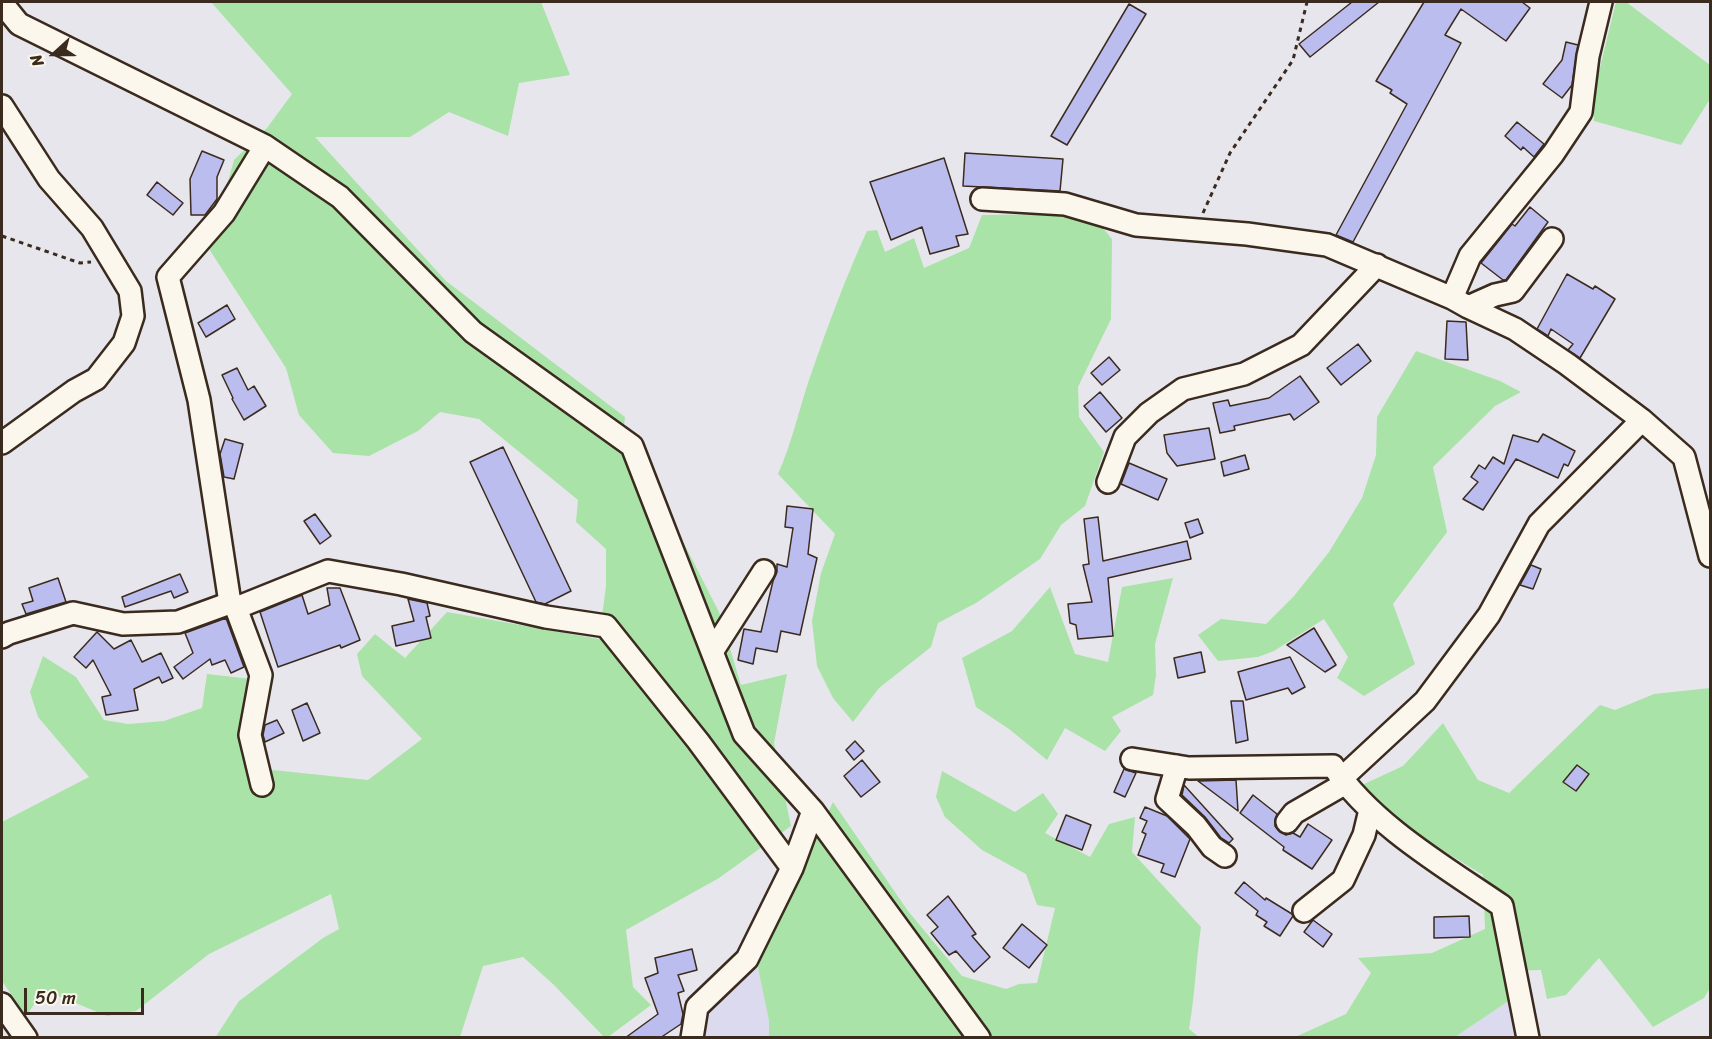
<!DOCTYPE html>
<html>
<head>
<meta charset="utf-8">
<style>
	body { margin:0 }
	#map { position:relative; width:1712px; height:1039px; overflow:hidden; background:#e8e6ed; font-family:Sriracha,sans-serif }
	canvas { display:block }
	.frame { position:absolute; inset:0; border:3px solid #3b2a1e; pointer-events:none }
	.north { position:absolute; left:24px; top:24px; width:60px; height:60px; -webkit-text-stroke:4px #fbf7ec; paint-order:stroke; rotate:249deg; font-size:16px; font-weight:700; line-height:24px; text-align:center; color:#3b2a1e }
	.north::after { content:''; display:block; margin:auto; width:21px; height:27px; background:#3b2a1e; clip-path:polygon(50% 0,100% 100%,50% 72%,0 100%) }
	.scale { position:absolute; left:24px; top:988px; width:120px; height:27px; box-sizing:border-box; border:3px solid #3b2a1e; border-top:0; padding-left:8px; font-size:18px; line-height:21px; white-space:nowrap; color:#3b2a1e; -webkit-text-stroke:4px #fbf7ec; paint-order:stroke }
</style>
</head>
<body>
<div id="map">
<canvas width="1712" height="1039"></canvas>
<div class="frame"></div>
<div class="north">N</div>
<div class="scale">50 m</div>
</div>
<script>
const ctx = document.querySelector('canvas').getContext('2d');
ctx.lineJoin = 'round';
function fill(path, color) {
  ctx.fillStyle = color;
  ctx.fill(path, 'evenodd');
}
function stroke(path, color, width, dash) {
  ctx.strokeStyle = color;
  ctx.lineWidth = width;
  ctx.lineCap = dash ? 'butt' : 'round';
  ctx.setLineDash(dash || []);
  ctx.stroke(path);
}
fill(new Path2D(`
	M757 963 769 1021V1037L699 1038 702 1006Z
	M1513 998 1521 1037H1455Z`), '#dbdaee');
fill(new Path2D(`
	M211 2H541L570 75 519 83 508 136 449 112 410 137H315L446 281 625 417 624 426 719 612 741 685 787 674 774 743 791 826 719 878 626 930 633 987 651 1005 608 1037H604L554 985 523 957 483 966 460 1037 215 1038 239 1001 323 938 339 929 331 894 209 954 136 1011 107 1016 44 990 26 1016 2 981V822L89 777 38 717 30 692 43 656 76 677 104 720 128 724 164 721 202 708 207 674 252 679 255 783 273 770 368 780 422 739 362 676 357 654 375 634 405 658 447 612 599 639 606 586V549L576 522 578 500 479 419 440 412 418 431 369 456 333 453 299 415 286 368 209 249 234 160 267 128 292 94Z
	M1616 2H1626L1710 65V99L1681 145 1594 121V92Z
	M1060 214 1096 220 1112 239 1111 319 1078 387 1079 417 1104 452 1085 506 1061 525 1040 559 976 603 938 623 931 647 879 688 853 722 833 698 817 666 812 621 821 573 835 534 778 474C792 443 799 409 810 377 827 328 845 279 867 231L877 230 885 252 914 238 924 268 969 248 982 215Z
	M1416 351 1500 381 1521 392 1495 406 1433 467 1447 532 1393 604 1415 664 1364 696 1337 678 1348 657 1324 619 1274 651 1258 657 1218 661 1198 635 1221 619 1266 624 1294 596 1329 552 1362 498 1376 455 1377 417Z
	M1173 578 1155 644 1156 675 1153 695 1112 717 1121 731 1105 751 1065 728 1047 760 1009 729 976 707 962 658 1012 631 1050 587 1075 654 1108 662 1122 587Z
	M1710 688V988L1704 998 1653 1027 1599 958 1566 995 1547 999 1541 970 1508 971 1513 998 1455 1037 1293 1038 1346 1014 1371 973 1358 958 1432 953 1485 929 1483 875 1429 842 1368 797 1364 784 1403 766 1443 723 1478 780 1509 793 1600 705 1615 710 1654 694Z
	M942 771 1015 812 1043 793 1058 814 1045 833 1090 857 1109 824 1135 817 1132 852 1201 927C1196 961 1195 995 1189 1029L1199 1037H769V1021L757 963 833 802 908 911 962 976 1006 989 1019 984 1037 983 1055 908 1037 905 1026 874 982 850 945 817 936 797Z`), '#a9e3a8');
const building = new Path2D(`
	M1352 2H1379L1310 57 1299 44Z
	M1424 2H1522L1530 8 1506 41 1461 9 1445 35 1461 43 1353 242 1336 235 1407 104 1390 93 1392 90 1376 81Z
	M1129 4 1146 14 1067 145 1051 136Z
	M1566 42 1578 45 1572 85 1562 98 1543 84 1562 60Z
	M1517 122 1544 144 1534 157 1523 147 1521 150 1505 136Z
	M202 151 224 160 217 177V199L205 215H191L190 179Z
	M965 153 1063 159 1060 191 963 186Z
	M944 158 968 234 956 236 959 246 930 254 922 227 891 240 870 182Z
	M157 182 183 203 173 215 147 195Z
	M1530 207 1548 222 1506 280H1503L1481 263 1512 224 1515 226Z
	M1567 274 1593 289 1595 286 1615 299 1580 358 1568 350 1573 344 1551 329 1548 336 1537 329Z
	M227 305 235 319 206 337 198 323Z
	M1447 321 1466 322 1468 360 1445 359Z
	M1358 344 1371 361 1341 385 1327 368Z
	M1109 357 1120 370 1102 385 1091 373Z
	M237 368 248 390 254 386 266 406 244 420 232 399 233 398 222 375Z
	M1300 376 1319 402 1294 420 1290 414 1234 426 1235 430 1220 433 1213 403 1228 400 1230 406 1269 398Z
	M1100 392 1122 418 1106 432 1084 406Z
	M1209 428 1215 459 1177 466 1167 453 1164 435Z
	M1543 434 1575 451 1568 466 1564 464 1558 478 1516 459 1483 510 1463 499 1478 482 1471 477 1479 465 1485 469 1493 457 1504 464 1513 435 1538 442Z
	M225 439 243 444 234 479 224 477 220 454Z
	M503 447 571 591 545 604 536 602 470 462Z
	M1245 455 1249 469 1224 476 1221 462Z
	M1129 463 1167 479 1158 500 1121 484Z
	M787 506 813 509 808 554 817 558 800 635 781 631 777 652 756 648 753 664 738 660 744 629 761 632 773 581 777 572V564L787 567 793 528 785 527Z
	M315 514 331 536 320 544 304 521Z
	M1098 517 1103 561 1187 541 1191 559 1108 578 1113 636 1078 639 1076 625 1070 623 1068 604 1092 602 1083 565 1089 564 1084 519Z
	M1198 519 1203 533 1190 538 1185 523Z
	M1531 565 1541 569 1533 589 1520 585Z
	M180 574 188 592 174 598 171 591 125 607 122 597Z
	M58 578 66 602 26 614 22 604 33 601 29 588Z
	M327 588H340L360 640 341 648 340 645 278 667 260 612 302 595 308 614 330 605Z
	M408 599 427 603 430 616 426 617 431 638 396 646 392 626 414 621Z
	M226 618 244 667 231 673 225 660 212 665 210 659 183 679 174 667 193 653 185 633Z
	M1314 628 1336 665 1325 672 1287 645Z
	M97 632 114 649 131 640 142 662 161 653 173 678 162 683 159 677 134 689 138 710 106 715 102 697 111 695 93 660 86 668 74 657Z
	M1201 652 1205 672 1178 678 1174 658Z
	M1290 657 1305 687 1292 694 1288 688 1246 700 1238 672Z
	M1231 701H1243L1248 740 1236 743Z
	M307 703 320 733 303 741 292 710Z
	M277 720 284 733 265 742 263 735 265 725Z
	M855 741 864 751 854 760 846 750Z
	M862 760 880 782 861 797 844 776Z
	M1577 765 1589 774 1576 791 1563 782Z
	M1124 769 1136 773 1125 797 1114 792Z
	M1236 780 1238 811 1198 781Z
	M1184 785 1233 839 1229 843 1221 838 1205 817 1182 795Z
	M1253 795 1277 814 1275 820V826L1280 832 1286 835 1293 833 1300 837 1308 824 1332 840 1312 869 1283 850 1284 847 1240 813Z
	M1145 807 1167 816 1190 839 1175 877 1161 872 1164 864 1138 855 1146 834 1142 832 1147 821 1140 818Z
	M1066 815 1091 825 1082 850 1056 840Z
	M1244 882 1265 900 1266 898 1292 914 1293 916 1280 936 1264 926 1267 922 1256 915 1258 911 1235 893Z
	M948 896 976 934 972 936 990 957 974 972 956 951 949 955 931 933 938 927 927 915Z
	M1469 916 1470 937 1434 938V917Z
	M1313 920 1332 934 1323 947 1304 932Z
	M1022 924 1047 945 1029 968 1003 948Z
	M692 949 697 970 678 975 684 991 678 993 683 1014 681 1024 660 1038H625L658 1014 645 978 658 973 655 958Z`);
fill(building, '#bcbdef');
stroke(building, '#3b2a1e', 1.5);
const minor = new Path2D(`
	M2 3 19 24 265 146 340 197 473 332 632 446 744 734 813 811 979 1038
	M2 106 49 179 92 228 130 291 133 316 124 343 96 379 74 391 2 443
	M982 199 1065 204 1136 225 1247 234 1327 245 1452 298 1468 307 1515 329 1567 364 1642 420 1684 457 1710 556
	M1452 298 1470 256 1553 154 1581 112 1588 56 1601 2
	M1468 307 1495 295 1513 291 1552 239
	M1108 482 1125 437 1149 413 1183 389 1244 374 1301 345 1377 265
	M230 603 236 608 261 675 250 735 262 785
	M236 608 328 571 401 584 546 617 606 626 698 741 792 868
	M2 637 9 633 73 613 123 624 178 622 230 603 199 400 168 277 224 213 265 146
	M712 652 764 571
	M1132 759 1189 768 1333 766C1371 824 1445 867 1502 906L1528 1038
	M1177 766 1167 799 1196 826 1212 847 1225 856
	M1342 778 1425 701 1489 615 1539 524 1642 420
	M1287 822 1294 813 1346 783
	M1304 911 1343 880 1364 835 1370 810
	M2 1004 26 1038
	M692 1038 697 1007 747 959 792 868 813 811`);
stroke(minor, '#3b2a1e', 26);
stroke(new Path2D(`
	M1203 213 1230 153 1293 60 1307 2
	M2 236 80 263 91 262`), '#3b2a1e', 3, [4.5, 4.5]);
stroke(minor, '#fbf7ec', 21);
</script>
</body>
</html>
